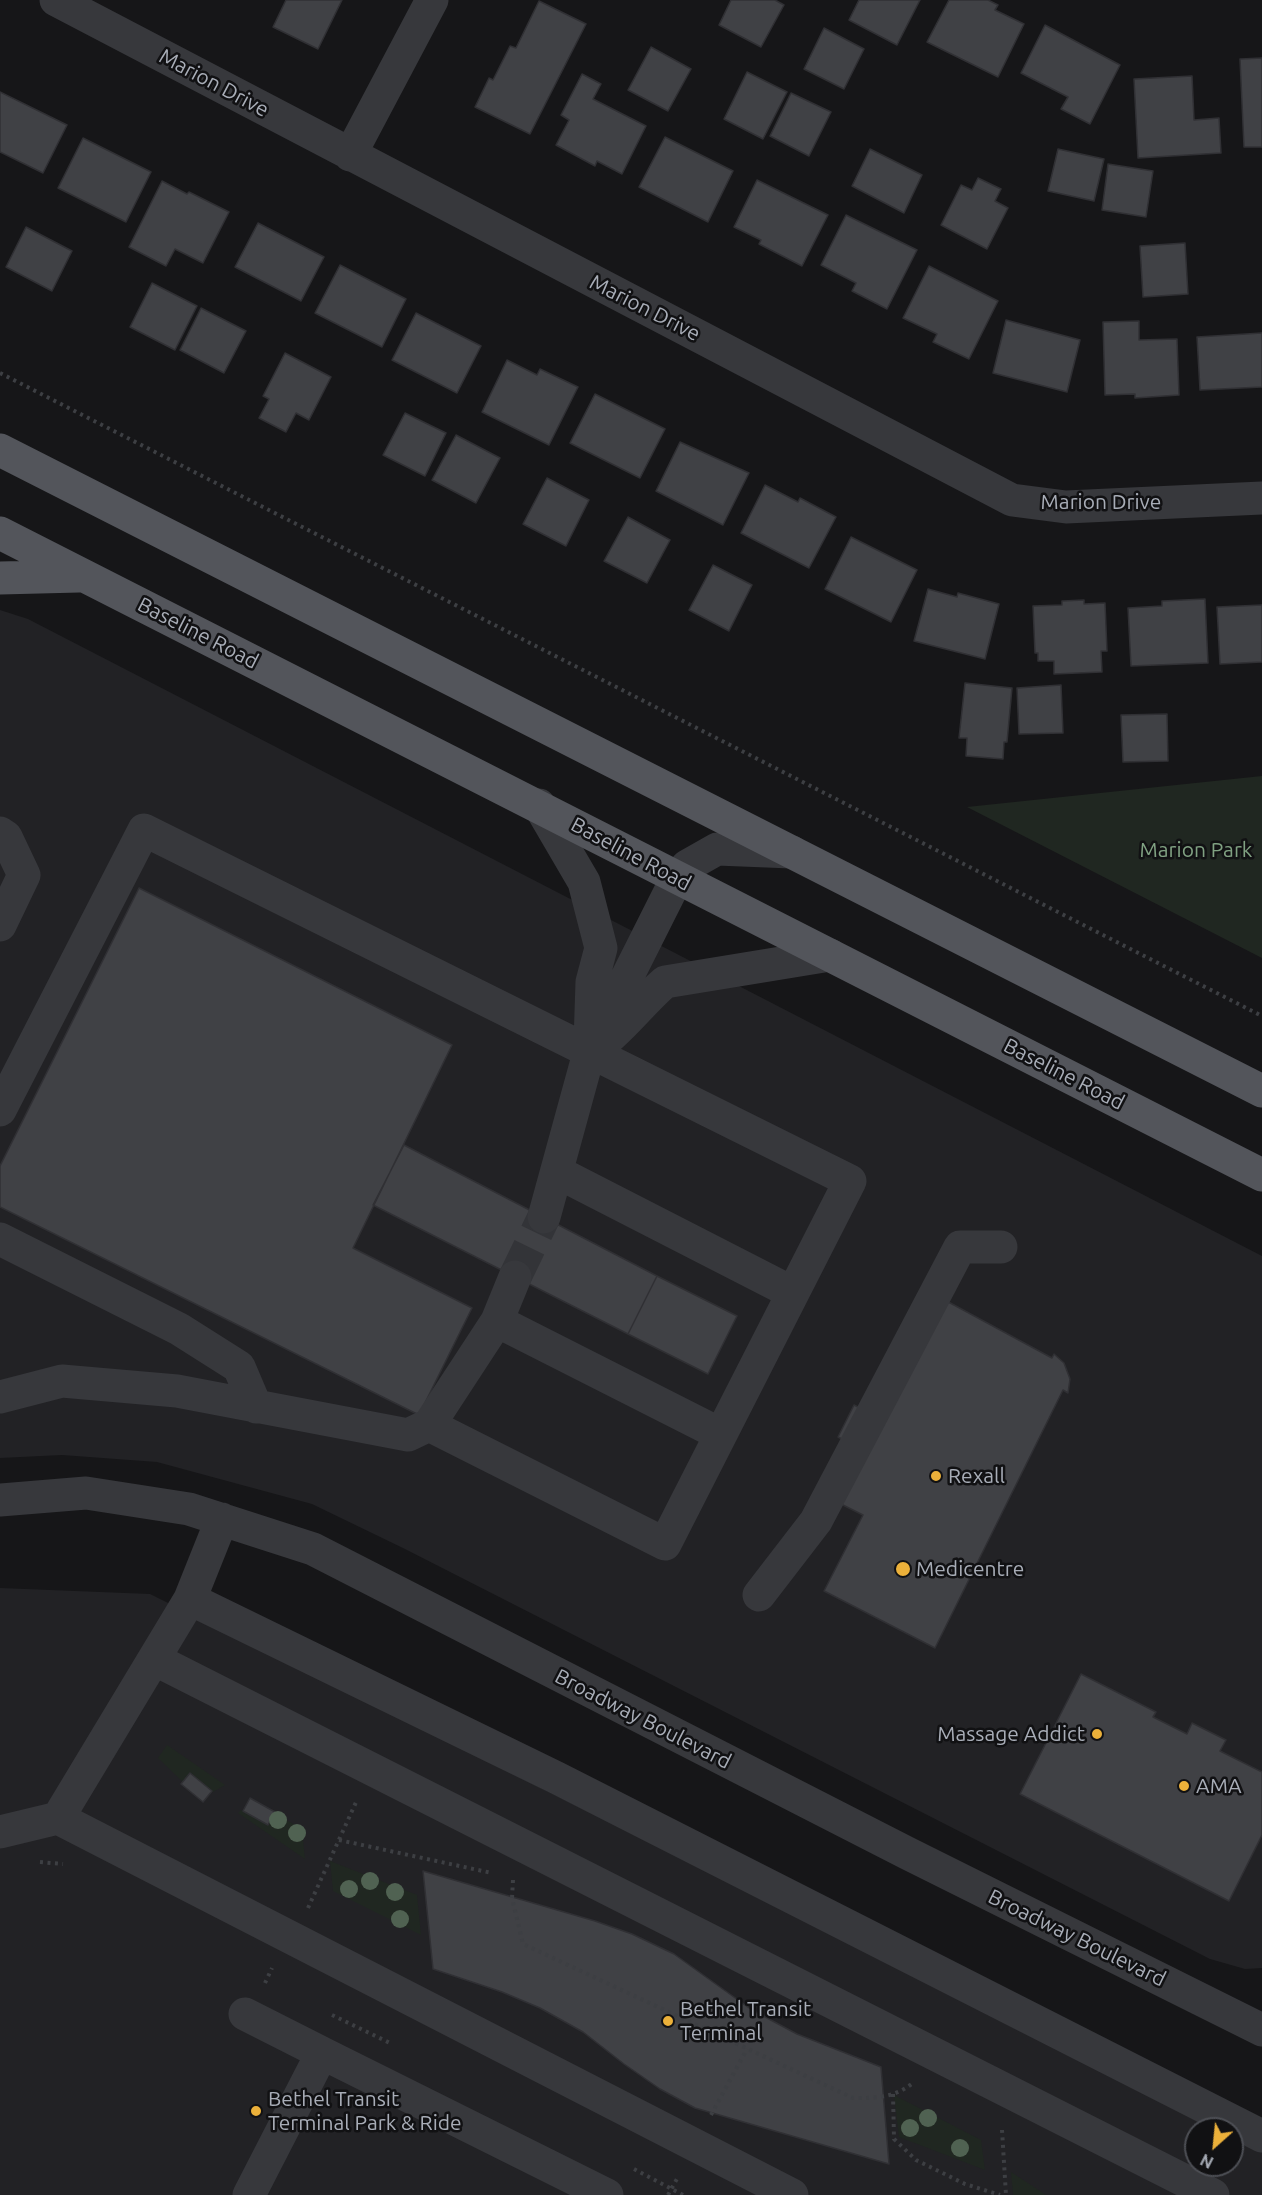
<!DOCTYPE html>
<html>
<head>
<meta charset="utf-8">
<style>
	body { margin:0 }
	#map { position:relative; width:1262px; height:2195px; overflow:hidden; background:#161618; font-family:Ubuntu,sans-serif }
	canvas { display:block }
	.north { position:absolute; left:1184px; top:2117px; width:60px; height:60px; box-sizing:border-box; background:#111113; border:2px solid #4d4f55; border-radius:50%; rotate:207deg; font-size:16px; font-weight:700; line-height:24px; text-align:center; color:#a8adb7 }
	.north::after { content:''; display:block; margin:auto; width:21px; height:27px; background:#ebb03a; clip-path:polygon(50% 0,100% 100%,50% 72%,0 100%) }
</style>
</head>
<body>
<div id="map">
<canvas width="1262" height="2195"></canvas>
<div class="north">N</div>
</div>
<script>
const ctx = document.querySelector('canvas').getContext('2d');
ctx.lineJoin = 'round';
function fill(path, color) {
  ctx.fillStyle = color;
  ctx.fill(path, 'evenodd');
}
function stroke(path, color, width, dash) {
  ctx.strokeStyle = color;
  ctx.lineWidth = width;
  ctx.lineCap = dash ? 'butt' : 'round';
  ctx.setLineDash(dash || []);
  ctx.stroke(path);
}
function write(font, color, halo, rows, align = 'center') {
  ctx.font = font + ' Ubuntu,sans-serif';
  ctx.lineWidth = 5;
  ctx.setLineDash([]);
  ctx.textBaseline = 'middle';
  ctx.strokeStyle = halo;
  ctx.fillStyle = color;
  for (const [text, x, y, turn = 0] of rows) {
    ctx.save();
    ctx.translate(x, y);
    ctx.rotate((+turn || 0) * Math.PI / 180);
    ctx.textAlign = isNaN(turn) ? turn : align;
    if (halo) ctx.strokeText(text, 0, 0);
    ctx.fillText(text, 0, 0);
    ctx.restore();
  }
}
fill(new Path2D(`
	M0 610 28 619 1262 1256V1968L1245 1969 1210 1959 405 1549 312 1504 157 1462 62 1455 0 1458Z
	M0 1588 150 1594 1208 2119 1227 2129H1196V2165H1232V2132L1262 2148V2195H0Z`), '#222225');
fill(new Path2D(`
	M1262 776V958L967 807Z
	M167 1745 225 1785 213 1792 183 1782 158 1758Z
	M241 1810 267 1825 274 1813 302 1829 305 1859 238 1813Z
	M330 1861 417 1895 421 1935 333 1891Z
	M894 2095 981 2140 985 2170 899 2137Z
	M1011 2172 1046 2195H1013Z`), '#202721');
const building = new Path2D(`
	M286 0H342L318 49 273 27Z
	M731 0H775L784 5 761 47 719 25Z
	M859 0H920L897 45 849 20Z
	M949 0H988L998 5 995 10 1024 24 998 77 927 42Z
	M539 1 586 24 530 134 475 107 489 78 493 80 510 46 516 48Z
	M1045 25 1120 65 1090 124 1061 109 1068 97 1021 73Z
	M824 28 864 49 844 89 804 69Z
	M651 47 691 69 668 111 628 90Z
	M1262 58V147H1244L1240 59Z
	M747 72 787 92 763 139 724 119Z
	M582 74 601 84 593 99 646 126 622 174 597 161 595 166 556 145 569 120 561 115Z
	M1192 76 1194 120 1219 118 1221 153 1138 158 1134 79Z
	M0 92 67 125 43 173 0 152Z
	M791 93 831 112 809 156 770 136Z
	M665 137 733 171 708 222 639 187Z
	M83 138 151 172 126 222 58 188Z
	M870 149 922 175 904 213 852 186Z
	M1058 149 1104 159 1094 201 1048 191Z
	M1108 164 1153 171 1146 217 1102 210Z
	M978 178 1001 189 995 201 1008 208 987 249 941 225 961 185 972 190Z
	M757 180 828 215 802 266 759 244 761 240 734 227Z
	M162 181 187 194 189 192 229 212 203 263 175 249 166 266 129 247Z
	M846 215 917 250 887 309 852 291 856 283 821 265Z
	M258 223 324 257 301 301 235 267Z
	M26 227 72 251 52 291 6 267Z
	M1185 243 1188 294 1143 297 1140 246Z
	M340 265 406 299 382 347 315 313Z
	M929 266 998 301 969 359 933 342 937 334 903 318Z
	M152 283 197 306 175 350 130 327Z
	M201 308 246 331 224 373 180 350Z
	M416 313 481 346 457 393 392 360Z
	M1006 320 1080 340 1067 392 993 373Z
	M1139 321V340L1177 339 1179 395 1135 398V394L1105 395 1103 322Z
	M1262 333V387L1200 390 1197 337Z
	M285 353 331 377 309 420 296 413 286 432 259 418 269 399 263 396Z
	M507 360 537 375 540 369 578 387 549 445 482 412Z
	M595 394 665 429 640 478 570 443Z
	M405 413 446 433 425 476 383 455Z
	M456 435 500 458 476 503 432 480Z
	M680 442 749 473 723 525 656 491Z
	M547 478 589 500 566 546 523 524Z
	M765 485 798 502 800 498 836 517 809 568 741 533Z
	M628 517 670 540 647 583 604 561Z
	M851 537 917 570 891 622 825 589Z
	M713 565 752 585 729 631 689 610Z
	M928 589 957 597 958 593 999 604 985 659 914 641Z
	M1205 599 1208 663 1131 666 1128 608 1162 606V601Z
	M1084 600V604L1105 603 1107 651H1101L1102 672 1054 674V661H1038V653H1035L1033 606 1062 605V601Z
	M1262 605V662L1220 664 1217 607Z
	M965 683 1012 688 1007 742H1004L1003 759 966 756 967 738H959Z
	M1061 685 1063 733 1019 734 1017 688Z
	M1167 714 1168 761 1123 762 1121 715Z
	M139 888 452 1045 353 1248 472 1308 419 1415 0 1207V1166Z
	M404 1145 657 1276 628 1334 373 1205Z
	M657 1276 737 1316 708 1374 628 1334Z
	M941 1298 1052 1358 1054 1354 1064 1363 1070 1379 1068 1393 1063 1390 935 1648 824 1591 863 1515 837 1502 863 1450 838 1437 854 1405 880 1418Z
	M1081 1674 1156 1712 1153 1717 1187 1734 1192 1723 1226 1740 1220 1751 1262 1772V1835L1229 1901 1020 1794Z
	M190 1773 212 1791 203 1802 181 1784Z
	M250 1798 275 1812 268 1825 243 1811Z
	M423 1871 595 1921 632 1934 674 1954 752 2010 797 2034 881 2067 889 2164 695 2108 660 2089 624 2064 583 2032 540 2008 502 1992 433 1969Z`);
fill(building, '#404145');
stroke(building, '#303034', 1.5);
stroke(new Path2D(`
	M515 1277 544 1217`), '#333438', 33, [33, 16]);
stroke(new Path2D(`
	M0 373 1262 1016
	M339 1840 492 1873
	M40 1862 63 1864
	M513 1880 512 1898 523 1944 853 2098C876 2098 894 2098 913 2083
	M308 1908 357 1800
	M265 1983 272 1968
	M332 2015 390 2043
	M893 2094 894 2139 916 2160 965 2184 1000 2195
	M711 2115 747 2049
	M1002 2130 1006 2195
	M634 2169 683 2195
	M668 2195 678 2177`), '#3d3f43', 4, [3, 4.5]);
stroke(new Path2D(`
	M56 0 1012 500 1066 507 1262 498
	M350 155 432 0
	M539 805 584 882 601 948 592 982 590 1042
	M0 833 6 837 24 875 0 925
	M605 1041C627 1023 644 1000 665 982L830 955
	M0 1110 144 830 850 1181 665 1544 429 1425
	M557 1172 793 1293
	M544 1217 589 1053 677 878 687 866 717 849 792 852
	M0 1239 179 1329 239 1367 256 1407
	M497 1321 720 1434
	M0 1397 62 1381 177 1391 408 1435 429 1425 497 1321 515 1277
	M0 1500 86 1493 189 1509 313 1549 907 1853 1262 2030
	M759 1595 816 1521 960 1247H1001
	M190 1599 557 1778 1262 2136
	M154 1659 1213 2195
	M58 1818 190 1599 222 1519
	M0 1832 58 1818 792 2195
	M245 2014 322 2053
	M249 2195 322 2053 607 2195`), '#37383c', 33);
stroke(new Path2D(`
	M0 450 1262 1091
	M0 533 1262 1175
	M0 578 79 576`), '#53555b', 33);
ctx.fillStyle = '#506252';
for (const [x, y] of [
	[278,1820],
	[297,1833],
	[370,1881],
	[349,1889],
	[395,1892],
	[400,1919],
	[928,2118],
	[910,2128],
	[960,2148]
]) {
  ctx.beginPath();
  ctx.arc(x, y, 9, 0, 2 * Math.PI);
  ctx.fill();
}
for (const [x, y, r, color] of [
	[936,1476,6,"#ebb03a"],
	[903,1569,8,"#ebb03a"],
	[1097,1734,6,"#ebb03a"],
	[1184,1786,6,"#ebb03a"],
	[668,2021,6,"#ebb03a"],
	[256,2111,6,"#ebb03a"]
]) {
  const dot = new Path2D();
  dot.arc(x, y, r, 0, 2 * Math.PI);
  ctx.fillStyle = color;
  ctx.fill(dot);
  stroke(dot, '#111113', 2);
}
write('21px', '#a8adb7', '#111113', [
	["Marion Drive",214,83,28],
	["Marion Drive",645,308,27],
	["Marion Drive",1101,502],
	["Baseline Road",198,633,27],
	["Baseline Road",631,854,28],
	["Baseline Road",1064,1074,27],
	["Broadway Boulevard",643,1719,27],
	["Broadway Boulevard",1077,1938,26]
]);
write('21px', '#80a182', '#111113', [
	["Marion Park",1196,850]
]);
write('21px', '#a8adb7', '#111113', [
	["Rexall",948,1476],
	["Medicentre",916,1569],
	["Massage Addict",1085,1734,"right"],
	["AMA",1196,1786],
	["Bethel Transit",680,2009],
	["Terminal",680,2033],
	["Bethel Transit",268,2099],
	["Terminal Park & Ride",268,2123]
], 'left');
</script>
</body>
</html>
